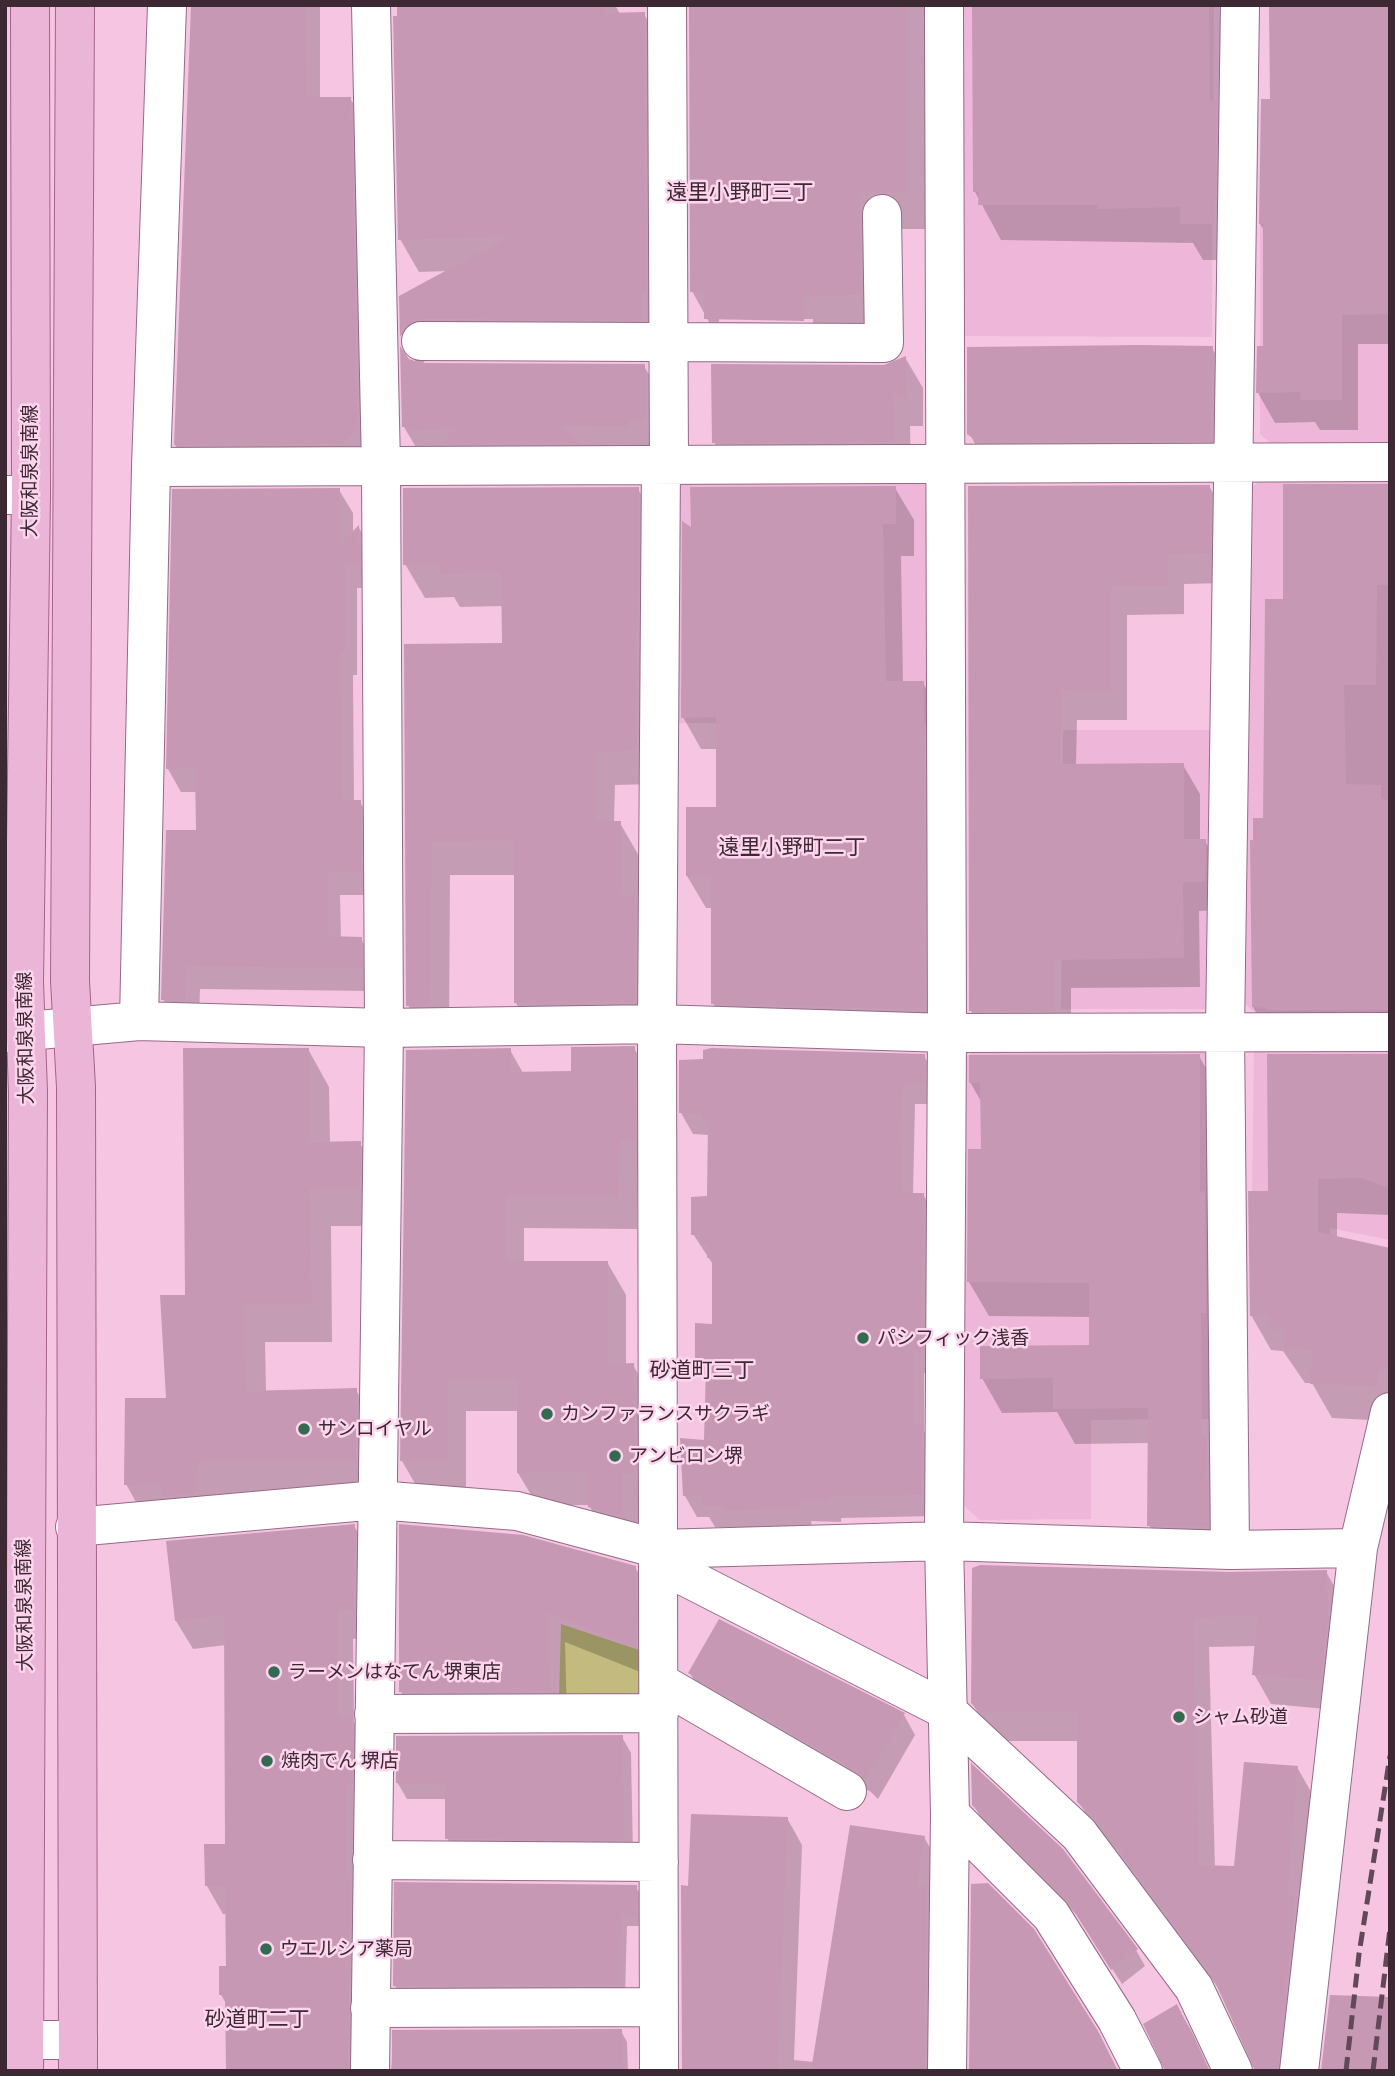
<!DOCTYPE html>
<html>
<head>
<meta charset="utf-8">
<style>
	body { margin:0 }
	#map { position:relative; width:1395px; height:2076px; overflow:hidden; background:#f6c5e2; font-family:Literata,serif }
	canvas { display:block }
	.frame { position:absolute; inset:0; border:7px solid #3c2934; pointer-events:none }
</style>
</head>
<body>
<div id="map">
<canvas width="1395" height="2076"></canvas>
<div class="frame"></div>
</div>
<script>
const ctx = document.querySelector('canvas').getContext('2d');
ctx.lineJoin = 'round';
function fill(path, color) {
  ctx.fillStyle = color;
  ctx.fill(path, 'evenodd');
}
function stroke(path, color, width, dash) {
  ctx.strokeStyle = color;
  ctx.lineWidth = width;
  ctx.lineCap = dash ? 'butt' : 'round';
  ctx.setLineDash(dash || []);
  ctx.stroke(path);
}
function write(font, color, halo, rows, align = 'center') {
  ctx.font = font + ' Literata,"Noto Sans JP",serif';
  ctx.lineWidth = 5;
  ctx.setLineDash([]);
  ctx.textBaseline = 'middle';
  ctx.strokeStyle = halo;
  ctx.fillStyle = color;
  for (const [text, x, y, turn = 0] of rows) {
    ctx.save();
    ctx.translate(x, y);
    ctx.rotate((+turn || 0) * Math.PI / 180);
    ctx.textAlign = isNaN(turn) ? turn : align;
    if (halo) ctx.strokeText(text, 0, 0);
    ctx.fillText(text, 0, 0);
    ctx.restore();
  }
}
fill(new Path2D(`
	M963 5H1214L1212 337 961 336Z
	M1260 210H1390V450L1280 451 1260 434Z
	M1266 476H1390V1015L1259 1016 1244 1003 1251 488Z
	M680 477 918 478 929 490 927 725 678 723Z
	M1063 730H1219L1218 996 1205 1009H1061Z
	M1254 1043 1390 1047V1240L1330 1228V1278L1251 1280Z
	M1199 1044 1215 1056 1217 1419 1091 1420V1519L980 1520 963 1505 961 1060 983 1046Z`), '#eeb7d9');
fill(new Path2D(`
	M561 1624 642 1651 646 1687 633 1700H559Z`), '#c2ba7e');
fill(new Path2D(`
	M192 5H320V98H350L365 124 372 454 190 470 175 445Z
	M398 5H615L620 14H644L663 47 664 326 428 356 422 365 644 366 660 393V446L420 454 404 427 408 361 417 364 402 337 401 297 449 271 419 272 400 239Z
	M691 5H935L928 229H880L881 331 727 355 692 291ZM719 319H813V323L719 322Z
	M974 5H1229L1235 260H1203L1193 243 1001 240 975 192Z
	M1390 5V344H1358V430H1320L1315 422 1275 423 1258 393 1265 348 1264 230 1260 224 1271 101Z
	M1212 348 1227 374 1225 466 984 460 969 433Z
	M906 359 923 388V426H910L911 472H731L714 442Z
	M1390 485V1045L1273 1042 1253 1007 1254 841 1264 819 1284 601Z
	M1209 486 1226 516V583L1184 584V614L1127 615V720H1077L1076 765H1183L1200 794V841H1205L1222 870 1221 910 1199 911 1200 987 1071 988V1040H987L971 1011 969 487Z
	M895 488 914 520V556H901L903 683H923L942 715 943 1042 732 1036 713 1003V908H706L687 876 718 808 717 749H701L683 717 693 531Z
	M638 489 657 522 656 784 615 785 614 823H620L639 856 654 1036 535 1037 516 1003V875H450L449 1039H427L408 1005 406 646 504 645 503 606 460 607 454 597 425 598 405 564Z
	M339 490 353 513V534L359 528 372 550V588H357V675H353L354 802H360L373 825 374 895H340L341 938 361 939 374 962V991L200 989 199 1023H176L163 999 198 832 197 792H181L168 769Z
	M634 1048 653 1081V1172H638L637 1229 524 1228V1262H607L626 1295V1365H633L652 1398 641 1549 609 1540 589 1505H537L518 1473V1411H466V1494H421L402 1461 510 1050 523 1073H573Z
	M308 1049 329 1087 330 1143H360L381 1180V1226H331L332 1342H265L266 1392 356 1390 378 1427 377 1498 147 1522 126 1484 168 1400 187 1297Z
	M924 1056 936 1077V1104H915L913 1194H923L935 1216 933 1373H924V1431L934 1448V1516L841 1518V1522L811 1521 812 1529 736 1532 733 1527H715L709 1517H697L685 1496 705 1442 707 1384 696 1365 713 1325 714 1266 693 1234 709 1198V1135L693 1134 681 1113Z
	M1199 1056 1219 1091 1227 1562 1169 1560 1149 1525 1150 1443 1075 1444 1057 1412 1002 1413 982 1378 1091 1346V1317L989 1316 969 1282 982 1151V1103L970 1082Z
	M1390 1056V1215L1337 1213V1238L1390 1250V1421L1332 1418 1312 1383H1305L1283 1351 1271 1350 1251 1315 1270 1193Z
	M354 1526 371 1554 370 1637 353 1639 354 1722 368 1747 365 2071H227V2005L221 1995 227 1968V1914H223L207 1886 226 1846V1645L193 1649 176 1621 168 1542Z
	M401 1526 635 1567 653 1598V1677L565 1642 567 1721 419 1722 401 1692Z
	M1326 1572 1343 1601 1337 1710 1271 1704 1254 1674 1256 1646 1209 1647 1215 1867 1235 1868 1297 1767 1314 1797 1296 2071H1256L1222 1993 1116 1850 1096 1832 1079 1802V1741H998L990 1733 972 1703 1229 1574Z
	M690 1673 904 1715 915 1735 878 1799 871 1792 701 1693Z
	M622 1737 631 1753 633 1856 457 1855 447 1838V1799H407L397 1782Z
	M973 1804 1136 1950 1145 1966 1122 1984 1078 1916 983 1821Z
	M787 1818 802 1845 794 2060 814 2062 924 1837 939 1864 940 2071H684L690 1887Z
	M636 1887 642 1898V1926H627L625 1995 401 1996 395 1986Z
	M1177 2006 1192 2032 1210 2071H1166Z
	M621 2031 627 2042 628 2071H391L394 2032Z`), '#0003');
fill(new Path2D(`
	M191 5H306L307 97H351L358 428 344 444 174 445Z
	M397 5H605L606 13 645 12 646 293H642V320L421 319 410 322 400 337 399 296 508 237 398 240 393 16H397Z
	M689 5H908V193H860L861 295 804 296V321L704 319V292H690Z
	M972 5H1209L1210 100H1217L1215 224H1180V207L1098 209 1097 205H978L979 192H973Z
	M1269 5H1390V314L1342 315V400H1301L1300 392 1256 393 1257 346H1263V224H1259L1261 99H1270Z
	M1140 345 1213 346 1211 441 978 442 967 434V347Z
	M400 346 409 359 421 363 645 364V419L629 420V427L560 426 583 443 440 444 455 429 409 431V427H402Z
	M906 356 907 396H894L895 442 712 443 711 364 884 365Z
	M1283 484H1390V585H1377L1376 685H1344L1346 784 1381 785V799L1390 800V1010H1267V1008L1252 1007 1250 840H1253V818H1263L1265 599H1283Z
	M1210 485V554L1168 555V586H1111V692L1061 691V764L1184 763V839H1206L1205 882H1183L1184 958 1055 960V1011H969L968 486Z
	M896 486V524H883L886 681H924L925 1010 711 1004V876H686V807H716V717L681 718 682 521 691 527 690 487Z
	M639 487 637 751 596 752V821H621V895H636L635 1002 514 1003V841L432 842 430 1005 406 1006 404 644 502 643 501 573 439 574V564L403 565V488Z
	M340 488V544L359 525 360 565 345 566V652H341L342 800H361V872L328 873V936L362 937V969L187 966 186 1000H161L166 830H196L195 769H166L172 489Z
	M635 1046V1140H620L619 1196H506V1261H608V1364L634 1363 636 1473 622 1474 623 1517 588 1507 587 1473H517V1379H448V1461H400L406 1050 511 1048V1072L571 1071V1047Z
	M183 1048H309V1142L361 1141 360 1189H310L312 1305H244L246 1391 357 1388 356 1461H198L196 1494 161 1497 160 1485H124L125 1398H166L160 1295H185Z
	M711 1048 925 1054V1083H903L901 1123 902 1193H924L921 1352H913V1425H923L922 1495 830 1497V1501H800V1508L722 1511V1506H701V1496H683L680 1438 704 1440 706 1366H695V1323L712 1324V1258H707L708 1245H700V1235H691V1197L707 1196 708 1122H702V1114L679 1113V1060L703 1059V1050Z
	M1200 1054V1192L1205 1191 1206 1313H1201L1202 1436H1207L1208 1527 1147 1526 1148 1408 1053 1409V1378L980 1379V1346L1089 1345V1283L967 1282 968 1149H981L980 1083H969V1055Z
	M1267 1054H1390V1189L1362 1178 1318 1179V1232L1390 1248 1388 1371 1379 1370 1378 1387 1310 1384 1312 1350 1283 1348 1284 1330 1268 1329 1269 1317 1250 1316 1248 1191H1268Z
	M355 1524 354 1610 338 1611V1715L353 1717 352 1784H347V1879H351L348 2071H226L225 1995H219V1966H226L225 1886H205L204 1844H225L224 1616 175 1621 166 1541Z
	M399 1524 523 1535 636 1566V1648L548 1613 550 1691 399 1692Z
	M980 1565 1229 1572 1327 1570 1328 1618 1321 1681 1252 1675 1257 1616 1194 1618 1199 1865 1234 1866 1244 1762 1298 1766 1288 1894 1295 1895 1292 1936 1278 2071H1255L1212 1975 1097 1821 1077 1802V1712H980L971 1703 972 1568Z
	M719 1619 905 1713 866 1780 858 1772 688 1673Z
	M623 1735 624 1840 445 1839V1783H396V1736Z
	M971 1763 1063 1849 1138 1949 1111 1970 1067 1900 972 1805Z
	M691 1814 788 1817 778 2071H682L681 1885 688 1886Z
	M850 1825 925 1836 917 1887 927 1886 925 2071H811Z
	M394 1882 637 1885V1916H622L620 1985 393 1986Z
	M988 1883 1034 1929 1098 2031 1118 2071H969L971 1884Z
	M1330 1995 1390 1997V2071H1321Z
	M1177 2004 1209 2071H1165L1143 2024Z
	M622 2029 623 2071H392V2030Z`), '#c698b4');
const minor = new Path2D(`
	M667 5 669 465
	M944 5 947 1033 944 1541 950 1814 947 2071
	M421 341 884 343 882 214
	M151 467 1390 462
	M5 495H31
	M139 1021 151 467 167 5
	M5 1033 139 1021 384 1028 657 1024 947 1033 1390 1032
	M75 1527 377 1500 517 1511 659 1549 944 1541 1230 1550 1358 1548
	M659 1549 680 1574 946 1710 1079 1834 1194 1988 1233 2071
	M1230 1550 1225 1031 1240 5
	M659 1682 847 1791
	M374 1714 659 1713
	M950 1814 1051 1915 1117 2020 1143 2071
	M372 1860 659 1862
	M370 2008 659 2007
	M5 2040H78
	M370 2071 384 1028 381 466 371 5
	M659 2071 657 1024 661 465
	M1299 2071 1358 1548 1390 1412`);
const major = new Path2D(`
	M75 5 70 981 76 1087 78 2071
	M24 2071 28 1092 24 982 31 495 30 5`);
stroke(minor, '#966a85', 40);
stroke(major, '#a5648d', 40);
stroke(minor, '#fff', 38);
stroke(major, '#ebb5d7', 38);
stroke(new Path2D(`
	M1346 2071 1359 1954 1390 1756
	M1373 2071 1390 1928`), '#624958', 5, [14, 7]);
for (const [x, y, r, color] of [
	[863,1338,7,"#346a50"],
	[547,1414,7,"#346a50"],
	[304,1429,7,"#346a50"],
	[615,1456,7,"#346a50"],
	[274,1672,7,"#346a50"],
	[1179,1717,7,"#346a50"],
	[267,1761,7,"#346a50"],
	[266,1949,7,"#346a50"]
]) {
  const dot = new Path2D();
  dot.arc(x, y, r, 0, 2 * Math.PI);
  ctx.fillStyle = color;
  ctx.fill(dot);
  stroke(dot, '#fdd5ed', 2.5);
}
write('19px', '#3c2934', '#fdd5ed', [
	["大阪和泉泉南線",30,471,-90],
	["大阪和泉泉南線",26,1038,-91],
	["大阪和泉泉南線",25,1605,-91]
]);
write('19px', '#3c2934', '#fdd5ed', [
	["パシフィック浅香",877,1338],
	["カンファランスサクラギ",561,1414],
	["サンロイヤル",318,1429],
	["アンビロン堺",629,1456],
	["ラーメンはなてん 堺東店",288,1672],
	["シャム砂道",1193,1717],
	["焼肉でん 堺店",281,1761],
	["ウエルシア薬局",280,1949]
], 'left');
write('21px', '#3c2934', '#fdd5ed', [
	["遠里小野町三丁",740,193],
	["遠里小野町二丁",792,848],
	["砂道町三丁",702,1371],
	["砂道町二丁",257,2020]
]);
</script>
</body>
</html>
